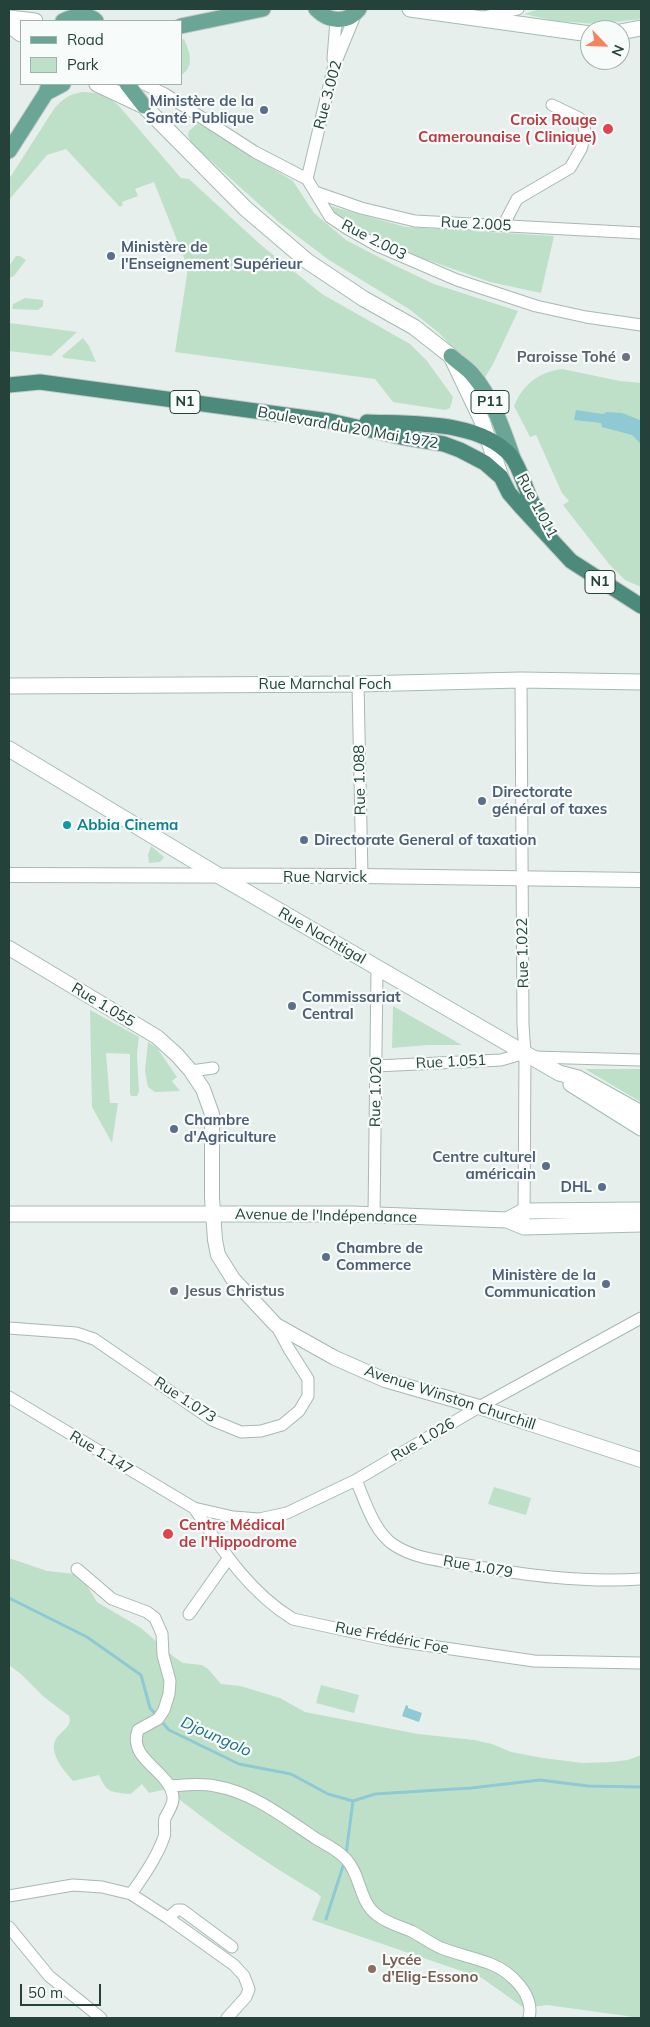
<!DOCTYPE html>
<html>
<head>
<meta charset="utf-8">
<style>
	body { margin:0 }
	#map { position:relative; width:650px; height:2027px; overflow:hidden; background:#e6efeb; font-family:Mulish,sans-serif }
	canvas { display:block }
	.frame { position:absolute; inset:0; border:10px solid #24423a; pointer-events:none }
	.legend { position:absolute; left:20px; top:20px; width:162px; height:65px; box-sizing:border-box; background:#f7fbf9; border:1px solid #a3b1ad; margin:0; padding:6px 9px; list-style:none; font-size:15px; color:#24423a }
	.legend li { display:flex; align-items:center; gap:10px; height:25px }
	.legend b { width:25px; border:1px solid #a3b1ad }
	.north { position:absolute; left:580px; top:20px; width:50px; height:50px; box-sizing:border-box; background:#f7fbf9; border:1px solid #a3b1ad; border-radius:50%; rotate:114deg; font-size:14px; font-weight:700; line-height:20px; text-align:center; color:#24423a }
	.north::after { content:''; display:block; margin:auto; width:18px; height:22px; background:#f4845f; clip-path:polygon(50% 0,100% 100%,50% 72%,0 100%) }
	.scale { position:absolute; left:20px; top:1984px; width:81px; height:22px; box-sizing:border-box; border:2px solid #24423a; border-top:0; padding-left:6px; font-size:15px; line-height:18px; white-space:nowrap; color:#24423a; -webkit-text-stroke:4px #f7fbf9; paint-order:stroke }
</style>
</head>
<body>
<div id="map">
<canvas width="650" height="2027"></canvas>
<div class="frame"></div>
<ul class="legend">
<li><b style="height:6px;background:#6aa596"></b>Road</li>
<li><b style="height:14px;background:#bfe0c8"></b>Park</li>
</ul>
<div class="north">N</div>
<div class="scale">50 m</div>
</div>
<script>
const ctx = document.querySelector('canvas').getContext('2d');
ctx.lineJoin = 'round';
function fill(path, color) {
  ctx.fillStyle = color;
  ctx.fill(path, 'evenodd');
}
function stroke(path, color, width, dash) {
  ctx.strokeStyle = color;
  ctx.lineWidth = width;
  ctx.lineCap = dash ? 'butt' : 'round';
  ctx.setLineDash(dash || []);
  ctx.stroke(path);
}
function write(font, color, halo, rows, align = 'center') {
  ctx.font = font + ' Mulish,sans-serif';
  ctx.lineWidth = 4.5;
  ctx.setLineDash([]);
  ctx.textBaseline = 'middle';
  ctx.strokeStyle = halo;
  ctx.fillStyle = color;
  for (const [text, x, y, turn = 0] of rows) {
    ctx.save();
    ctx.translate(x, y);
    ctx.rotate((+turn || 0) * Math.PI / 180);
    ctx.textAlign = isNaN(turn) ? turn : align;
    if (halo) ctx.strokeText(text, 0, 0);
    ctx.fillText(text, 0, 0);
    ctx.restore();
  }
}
fill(new Path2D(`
	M540 9H641V19L596 24 556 21 524 14Z
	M184 39C190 52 195 67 181 75V40Z
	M82 92C98 92 107 95 119 106L181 178 189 179 261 245 322 294 410 344 427 361 453 397 450 408 445 410 393 402 375 379 175 352 188 268 154 182 135 189 138 196 122 202 123 205 120 207 66 149 47 155 9 200V179L54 109C62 99 70 94 82 92Z
	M198 123 293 181 314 213 346 240 394 265 434 284 518 311 493 364 484 379 438 332 409 309 329 260 280 223 192 144 188 136 189 131Z
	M330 206 406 227 554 236 541 293 490 282 419 257 351 224 336 214Z
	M16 256H20L26 260 14 276 9 278V266Z
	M25 298 43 300V306L38 310 12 309 13 304Z
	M10 323 77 332 51 356 9 351Z
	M83 338 89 346 96 362 64 358 62 356Z
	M562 369 620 381 641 383V587L625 580 609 564 563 505 569 501 562 493 536 435 530 437 514 406C523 384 539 372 562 369Z
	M151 846 164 857 160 862 149 863 148 855Z
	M393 1006 462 1045H428L392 1048Z
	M90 1010 139 1037 137 1054 139 1092 137 1096H131L130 1093V1054L106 1053 110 1103H118L112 1143 92 1107Z
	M148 1042 157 1048 177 1077 172 1081 180 1091 155 1092 148 1087 145 1071Z
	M585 1069H641V1102Z
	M494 1487 531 1498 526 1515 488 1504Z
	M9 1558 47 1571 75 1574 84 1581 97 1602 141 1628 174 1657 183 1663 202 1665 208 1669 221 1684 240 1686 280 1698 305 1712 418 1734 474 1740 492 1744 511 1752 543 1758 583 1763 611 1762 628 1760 641 1755V2018L547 2005 524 2008 482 1978 312 1920 321 1897 317 1893C265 1862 213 1828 167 1789L149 1793 142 1784 131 1794C112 1792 107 1794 99 1775L73 1781C66 1773 58 1764 55 1754 48 1732 75 1731 69 1716L44 1697 21 1674 9 1665Z
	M321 1685 359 1695 354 1713 316 1703Z`), '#bfe0c8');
fill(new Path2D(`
	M576 410 603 414 607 412 622 413 640 420 641 444 632 435 602 427 601 423 574 420Z
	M406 1705 408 1706V1708L422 1713 419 1722 402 1716Z`), '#8ec9d4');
stroke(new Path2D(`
	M9 1598 87 1637 141 1675 150 1708 157 1716
	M161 1721 169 1730 239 1764 291 1774 328 1794 353 1801 375 1794 471 1788 540 1780 588 1786 641 1787
	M346 1854 353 1801
	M326 1919 344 1863`), '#8ec9d4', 3);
const minor = new Path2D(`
	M484 17 518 9
	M333 59 336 20
	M144 84 165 94 255 152 307 179 330 217 348 229 378 246 457 280 536 306 586 317 641 325
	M307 179 333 69 356 13
	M315 192 361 208 415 221 641 233
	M503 226 517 199 570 168 581 149 585 134 584 125 579 118 552 105
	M521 680 523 1025 525 1053 524 1218
	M358 684 362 876
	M534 1057 641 1060
	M376 1066 501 1060 525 1053
	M191 1071 213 1068
	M374 1215 377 968
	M9 1328 76 1333 94 1339 212 1420 241 1432 261 1431 282 1425 299 1411 308 1396V1379L289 1349 276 1325
	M9 1397 194 1508 233 1517 259 1519 287 1513 356 1480 479 1407 641 1318
	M356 1480C365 1501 374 1532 394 1545 415 1559 443 1561 467 1565 525 1575 583 1583 641 1579
	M194 1508C222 1550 249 1592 293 1619L390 1640 534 1661 641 1663
	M77 1569 112 1599 147 1612 155 1618 162 1634 163 1655 170 1681 169 1694 164 1710 158 1719 138 1730C127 1760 170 1770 173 1797 174 1804 168 1812 165 1818 163 1825 166 1831 164 1837 157 1857 143 1877 131 1894
	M189 1614 228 1559
	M170 1786C185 1785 200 1783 215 1786 252 1792 285 1818 315 1838 325 1844 338 1850 346 1859 361 1875 359 1902 377 1915 387 1923 399 1926 411 1931 421 1936 430 1943 441 1948 457 1954 475 1958 491 1964 511 1972 535 1995 529 2018
	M9 1896 73 1885 102 1887 131 1894 168 1918 234 1965 244 1976 249 1989 246 1997 227 2018
	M168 1918 177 1910H182L232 1947
	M9 1927 49 1976 101 2018`);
const tertiary = new Path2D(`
	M9 875 362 876 641 880
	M9 948 157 1037 177 1055 191 1071 203 1089 212 1114V1198L215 1240 218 1255 233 1279 276 1325 335 1358 385 1380 479 1407 641 1460`);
const secondary = new Path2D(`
	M410 9 590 34
	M9 18 35 21
	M9 25 21 34
	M620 32 641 28
	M97 84 144 106 246 209 307 261 364 299 414 327 451 356 482 421 501 477
	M9 686 358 684 521 680 641 682
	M9 749 221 877 559 1073 578 1078 641 1113
	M571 1084 641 1128
	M9 1214H352L507 1220 524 1227 641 1224
	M507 1220 524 1211 641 1210`);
const primary = new Path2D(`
	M316 9C329 22 347 24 359 9
	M63 21C72 16 89 13 96 21
	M181 26 263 9
	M127 84 144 106
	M46 93 63 84
	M9 151 46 93 49 84
	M451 356C457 362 466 367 472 374 492 397 503 429 513 458`);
const trunk = new Path2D(`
	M9 385 40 382 330 421 401 437 444 444 460 450 485 463 501 477 509 493 522 508 571 561 641 606
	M367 422C411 424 480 420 511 456 520 467 524 485 530 498 534 507 540 516 545 525`);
stroke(minor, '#a8b8b2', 13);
stroke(tertiary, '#a8b8b2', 16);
stroke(secondary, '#a4bbb3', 17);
stroke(primary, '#c2cac8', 17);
stroke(trunk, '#c2cac8', 17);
stroke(minor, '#fff', 11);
stroke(tertiary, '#fff', 14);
stroke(secondary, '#fff', 15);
stroke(primary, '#6aa596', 15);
stroke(trunk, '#4c8a7c', 15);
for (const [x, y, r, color] of [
	[264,110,5,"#5c6f8a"],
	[608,129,6,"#e0444e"],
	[111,256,5,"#5c6f8a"],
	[626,357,5,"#6b7280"],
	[482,801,5,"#5c6f8a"],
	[67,825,5,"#0f9aa8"],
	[304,840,5,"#5c6f8a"],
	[292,1006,5,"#5c6f8a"],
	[174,1129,5,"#5c6f8a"],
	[546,1166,5,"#5c6f8a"],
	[602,1187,5,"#5c6f8a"],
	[326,1257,5,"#5c6f8a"],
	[606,1284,5,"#5c6f8a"],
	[174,1291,5,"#6b7280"],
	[168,1534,6,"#e0444e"],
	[372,1969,5,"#8d6e63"]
]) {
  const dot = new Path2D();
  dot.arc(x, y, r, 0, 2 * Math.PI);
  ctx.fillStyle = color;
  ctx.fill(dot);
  stroke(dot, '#f7fbf9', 2);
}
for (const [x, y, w] of [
	[185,402,30],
	[490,402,38],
	[600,582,30]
]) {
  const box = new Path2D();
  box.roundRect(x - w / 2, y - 11.5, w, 23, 4);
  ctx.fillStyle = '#f7fbf9';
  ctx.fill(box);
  stroke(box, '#24423a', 1);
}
write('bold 14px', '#24423a', null, [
	["N1",185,402],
	["P11",490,402],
	["N1",600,582]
]);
write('15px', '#24423a', '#f7fbf9', [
	["Rue 3.002",328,95,-75],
	["Rue 2.005",476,224,3],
	["Rue 2.003",374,240,27],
	["Boulevard du 20 Mai 1972",348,428,10],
	["Rue 1.011",537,506,62],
	["Rue Marnchal Foch",325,684],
	["Rue 1.088",360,780,-91],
	["Rue Narvick",325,877],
	["Rue Nachtigal",322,936,30],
	["Rue 1.022",523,953,-91],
	["Rue 1.055",103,1005,31],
	["Rue 1.051",451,1062,-3],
	["Rue 1.020",376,1092,-89],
	["Avenue de l'Indépendance",326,1216,1],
	["Avenue Winston Churchill",450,1398,18],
	["Rue 1.073",185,1400,33],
	["Rue 1.026",423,1440,-30],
	["Rue 1.147",101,1453,31],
	["Rue 1.079",478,1567,10],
	["Rue Frédéric Foe",392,1638,11]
]);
write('bold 15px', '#4e5e75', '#f7fbf9', [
	["Ministère de la",254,101,"right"],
	["Santé Publique",254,118,"right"],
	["Ministère de",121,247],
	["l'Enseignement Supérieur",121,264],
	["Directorate",492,792],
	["général of taxes",492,809],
	["Directorate General of taxation",314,840],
	["Commissariat",302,997],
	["Central",302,1014],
	["Chambre",184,1120],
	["d'Agriculture",184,1137],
	["Centre culturel",536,1157,"right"],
	["américain",536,1174,"right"],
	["DHL",592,1187,"right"],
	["Chambre de",336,1248],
	["Commerce",336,1265],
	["Ministère de la",596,1275,"right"],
	["Communication",596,1292,"right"]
], 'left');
write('bold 15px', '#be3a42', '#f7fbf9', [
	["Croix Rouge",597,120],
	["Camerounaise ( Clinique)",597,137],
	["Centre Médical",179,1525,"left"],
	["de l'Hippodrome",179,1542,"left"]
], 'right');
write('bold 15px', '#5b616d', '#f7fbf9', [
	["Paroisse Tohé",616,357],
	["Jesus Christus",184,1291,"left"]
], 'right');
write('bold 15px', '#0d838f', '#f7fbf9', [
	["Abbia Cinema",77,825]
], 'left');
write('bold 15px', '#785e54', '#f7fbf9', [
	["Lycée",382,1960],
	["d'Elig-Essono",382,1977]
], 'left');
write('italic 16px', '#1c6f80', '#f7fbf9', [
	["Djoungolo",216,1737,24]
]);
</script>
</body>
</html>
